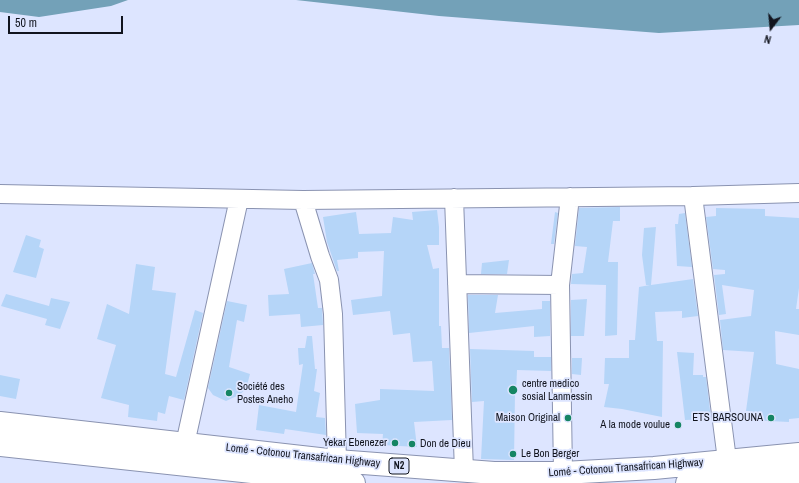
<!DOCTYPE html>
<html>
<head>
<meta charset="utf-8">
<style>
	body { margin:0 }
	#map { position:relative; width:799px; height:483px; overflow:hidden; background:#dde5ff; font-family:"Archivo Narrow",sans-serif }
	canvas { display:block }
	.north { position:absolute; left:751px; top:8px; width:40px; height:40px; -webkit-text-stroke:3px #dde5ff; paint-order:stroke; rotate:196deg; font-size:11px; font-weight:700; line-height:16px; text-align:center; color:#11141e }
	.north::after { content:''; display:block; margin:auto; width:14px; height:18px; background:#11141e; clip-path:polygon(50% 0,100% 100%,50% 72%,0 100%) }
	.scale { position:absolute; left:8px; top:16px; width:115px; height:18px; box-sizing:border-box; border:2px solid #11141e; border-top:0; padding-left:5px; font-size:12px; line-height:14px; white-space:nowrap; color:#11141e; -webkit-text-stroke:3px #dde5ff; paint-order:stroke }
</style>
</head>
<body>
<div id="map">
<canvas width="799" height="483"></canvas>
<div class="north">N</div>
<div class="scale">50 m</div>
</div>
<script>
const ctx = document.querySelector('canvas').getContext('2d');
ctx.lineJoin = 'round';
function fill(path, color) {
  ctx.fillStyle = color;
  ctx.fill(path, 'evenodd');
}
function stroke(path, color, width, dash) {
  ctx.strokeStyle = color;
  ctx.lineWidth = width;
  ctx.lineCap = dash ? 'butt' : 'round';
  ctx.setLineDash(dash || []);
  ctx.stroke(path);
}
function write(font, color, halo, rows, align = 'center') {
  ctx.font = font + ' "Archivo Narrow",sans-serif';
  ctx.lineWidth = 3.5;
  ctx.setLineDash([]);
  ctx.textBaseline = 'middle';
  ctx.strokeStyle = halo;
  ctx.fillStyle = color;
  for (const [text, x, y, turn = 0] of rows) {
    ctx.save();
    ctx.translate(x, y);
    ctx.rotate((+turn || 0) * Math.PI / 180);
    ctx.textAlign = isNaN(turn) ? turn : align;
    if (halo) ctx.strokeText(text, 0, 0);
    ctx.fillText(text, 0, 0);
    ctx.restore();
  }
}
fill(new Path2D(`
	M0 0H128L111 6 39 17 0 12Z
	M296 0H799V25L659 33 439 16Z`), '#73a1b8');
fill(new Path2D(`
	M620 207V221H613L608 262H618L617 335 605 336 606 285 571 284 572 274 583 273 587 247 575 246 579 208Z
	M716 208 765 209V216L799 218V288L796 309H799V335L775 331 776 364 799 369V418L789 419V422L750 420V411H746L754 352 723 350 720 320 751 316 754 290 722 285 726 314 719 315 714 275 725 274V270L713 269 706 217 716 216Z
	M437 210 439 227V245H427L433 269 439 268V326H441L442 348H449L452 420 414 422 417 447 382 445 383 434 357 433 355 404 380 400V389L434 391 432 361 413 362 410 333 393 335 390 311 353 315 351 300 382 296 384 251 358 252V258L337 260 339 271H337L327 242 323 217 356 212 359 234 391 233 393 217 413 220 412 212Z
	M555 212 558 213 554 244H551Z
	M685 213 692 267 677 266 675 224H678L679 214Z
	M656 227 651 285 693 279 698 316 682 318V311L655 312 657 341H663L662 417 622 409 604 407 609 384H604L605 358H629V340H635L639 287 650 285H646L642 255 644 228Z
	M26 235 41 240 39 247 44 249 36 278 13 272Z
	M509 260 507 274H481L482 263Z
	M312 263 315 274H313L318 308H322L323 325 301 327 300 314 269 316 268 295 289 294 284 269Z
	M136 264 155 267 152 290 176 293 165 374 176 377 195 310 203 313 184 400 169 396 165 414 158 412 157 421 128 417 129 405 101 398 116 345 97 339 107 304 129 314Z
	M6 294 49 306 51 298 70 302 60 329 45 325 47 319 1 306Z
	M468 295H498L495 313 542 309V301H550V336L534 337V326L469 333Z
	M587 299 584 336H571V300Z
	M227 301 247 305 244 322 237 320 229 367 250 374 246 389 239 395 226 401 213 395 208 388Z
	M307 336H312L315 369H317L314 391 320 393 316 417 325 418 326 435 285 429 284 434 256 430 259 405 296 412 303 364 299 365 298 348H305Z
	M470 349 534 351V357H551V371L517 370 516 393H515L514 460 481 459 484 401 472 402Z
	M677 352 694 353 693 375H703V377H706L711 419 685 420Z
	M572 358H582L581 375 572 374Z
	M0 375 20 379 16 399 0 396Z`), '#b5d5f8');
const minor = new Path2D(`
	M0 194 303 200 693 196 799 193
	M693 196 727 460
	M454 198 464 471
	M303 200 320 256 329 280 333 314 337 461
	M457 284 560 285
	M185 444 239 199
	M563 473 560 285 570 197`);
const trunk = new Path2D(`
	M0 423 337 461 494 473H563L654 468 799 454
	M0 445 354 483
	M687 483 799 472`);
stroke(minor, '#8a93b1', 20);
stroke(trunk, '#8a93b1', 24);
stroke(minor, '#fff', 18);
stroke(trunk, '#fff', 22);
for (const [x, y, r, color] of [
	[513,390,5,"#158563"],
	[229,393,4,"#158563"],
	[568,418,4,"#158563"],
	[771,418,4,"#158563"],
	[678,425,4,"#158563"],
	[395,443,4,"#158563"],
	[412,444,4,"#158563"],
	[513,454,4,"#158563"]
]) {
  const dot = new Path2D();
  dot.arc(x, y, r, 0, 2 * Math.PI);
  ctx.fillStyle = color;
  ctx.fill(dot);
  stroke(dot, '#dde5ff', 1.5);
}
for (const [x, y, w] of [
	[399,466,20]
]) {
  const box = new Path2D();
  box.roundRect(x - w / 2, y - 8, w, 16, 3);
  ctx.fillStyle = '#dde5ff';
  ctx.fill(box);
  stroke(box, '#11141e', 1);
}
write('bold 10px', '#11141e', null, [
	["N2",399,466]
]);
write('11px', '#11141e', '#dde5ff', [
	["centre medico",522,384],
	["sosial Lanmessin",522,397],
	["Société des",237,387],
	["Postes Aneho",237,400],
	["Maison Original",560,418,"right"],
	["ETS BARSOUNA",763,418,"right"],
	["A la mode voulue",670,425,"right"],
	["Yekar Ebenezer",387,443,"right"],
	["Don de Dieu",420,444],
	["Le Bon Berger",521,454]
], 'left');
write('11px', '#11141e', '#dde5ff', [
	["Lomé - Cotonou Transafrican Highway",303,456,6],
	["Lomé - Cotonou Transafrican Highway",626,468,-4]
]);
</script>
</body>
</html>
